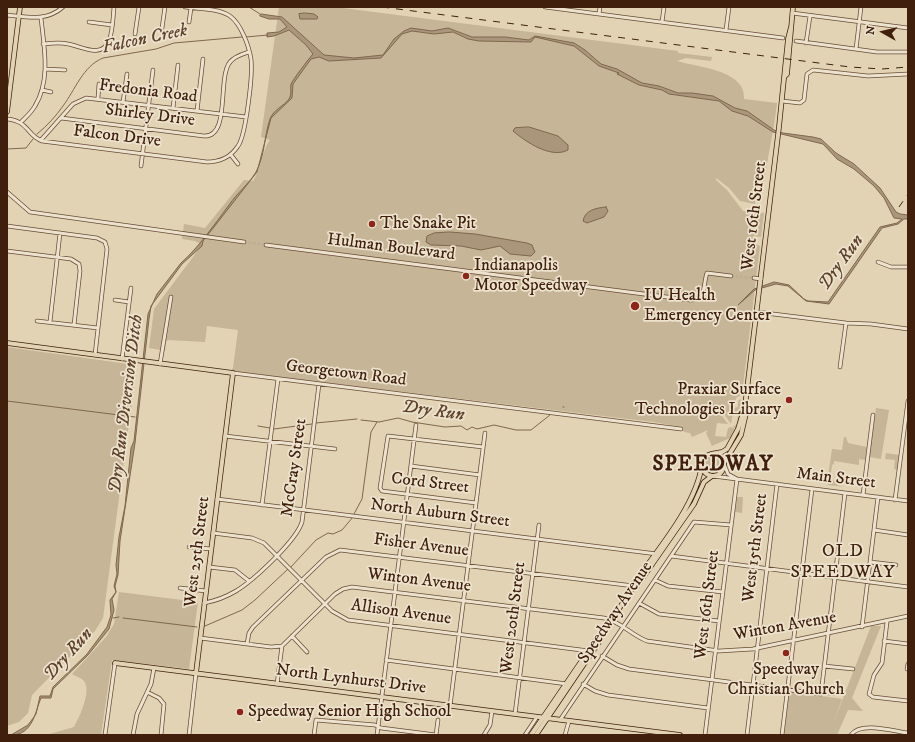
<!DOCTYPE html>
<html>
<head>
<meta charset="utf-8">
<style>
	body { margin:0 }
	#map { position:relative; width:915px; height:742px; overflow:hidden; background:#e1d3b4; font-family:"IM FELL DW Pica",serif }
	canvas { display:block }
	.frame { position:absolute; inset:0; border:8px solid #40200c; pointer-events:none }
	.north { position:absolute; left:863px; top:12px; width:40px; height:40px; -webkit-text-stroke:3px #ece2ce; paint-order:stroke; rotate:278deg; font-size:11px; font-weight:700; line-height:16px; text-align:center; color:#40200c }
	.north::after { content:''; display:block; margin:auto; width:14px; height:18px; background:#40200c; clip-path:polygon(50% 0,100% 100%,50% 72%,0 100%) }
</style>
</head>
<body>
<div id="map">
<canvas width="915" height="742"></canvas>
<div class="frame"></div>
<div class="north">N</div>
</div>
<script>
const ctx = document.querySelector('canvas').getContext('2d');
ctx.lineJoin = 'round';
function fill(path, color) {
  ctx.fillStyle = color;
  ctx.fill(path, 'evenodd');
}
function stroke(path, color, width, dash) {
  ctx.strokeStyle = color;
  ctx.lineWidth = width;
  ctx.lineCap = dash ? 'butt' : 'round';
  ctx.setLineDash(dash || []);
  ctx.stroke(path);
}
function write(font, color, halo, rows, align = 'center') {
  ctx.font = font + ' "IM FELL DW Pica",serif';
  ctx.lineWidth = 3.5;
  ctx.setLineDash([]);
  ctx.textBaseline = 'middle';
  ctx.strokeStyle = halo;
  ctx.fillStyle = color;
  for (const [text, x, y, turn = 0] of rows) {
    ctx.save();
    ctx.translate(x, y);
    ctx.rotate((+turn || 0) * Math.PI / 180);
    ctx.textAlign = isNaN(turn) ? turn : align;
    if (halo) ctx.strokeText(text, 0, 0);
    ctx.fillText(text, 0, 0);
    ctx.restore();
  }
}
fill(new Path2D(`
	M279 7H335L678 51V53L712 57 711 61 686 58 677 61C696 67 747 70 744 99L777 103C774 130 768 155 764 182H757L755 204 740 201 729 188 716 178V180L727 190 743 211 764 213 761 237 753 236 754 243 760 246 743 386 741 395 736 398 734 408 738 407V401L741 399 739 426 736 430 733 427 737 424 738 413 733 411 731 424 724 414 722 416 728 424 717 423 715 436 726 437 728 428 732 427 735 430 730 438 712 446 706 433 708 430 692 437 690 433 684 432 682 427 653 422 230 371 233 368 238 330 207 326 205 342 168 340 166 342 165 351 149 348 154 309 202 245 195 241 182 239 184 224 205 228 244 180 253 181C262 167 262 150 270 140L261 137Z
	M7 347 128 364 132 368 135 378 103 618 95 631 32 695 28 713 19 722 7 726Z
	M876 408 889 410 881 459 869 457Z
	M844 437H846L848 443 867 447 865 460 859 459V465L834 461V464L832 465 830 480 837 481V485L844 487 828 485 827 483 832 449 842 450Z
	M886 453 899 455 897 470 894 469 895 460 885 459Z
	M702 465a11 11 0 1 1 22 0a11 11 0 1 1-22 0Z
	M737 497H743L742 513 735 512Z
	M119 592 198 602 189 669 112 660 101 735H46L74 727C79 718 93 689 83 680 80 677 76 677 72 674L106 637 114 624Z
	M871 626H881L852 698 863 711 848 710 837 735H784L789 691 842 699 833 724Z
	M823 687 838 689V693L834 696 821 695Z`), '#c6b597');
const water = new Path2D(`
	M305 13 314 14 318 17 317 19H300L299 14Z
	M261 14 282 17 324 55 354 58 383 55 394 39 404 31 411 28 432 31 448 28 472 37H505L529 40 535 36 574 43 585 50 601 64 617 69 642 83 659 86 678 93H692L713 96 735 108 747 111 774 130 783 133 813 137 821 139 836 153 854 164 880 188 896 212 900 214 908 215V219H904L898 224 882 228 829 304 806 301 788 286 776 284 755 290 738 305 754 289 774 282 789 285 804 299 808 301 828 302 880 227 897 223 902 219 894 218 884 198 874 186 854 169 837 159 823 144 773 132 748 116 732 111 719 101 669 94 662 90 639 85 617 74 619 73 599 66 574 46 535 37 531 42 479 41 468 39 453 32 434 34 412 31 402 34 381 58 329 61 319 57 311 59 293 84 292 98 271 118 257 172 203 241 202 246 182 264 151 306 149 319 135 443 120 541 118 575 115 586 116 592 112 599 114 610 109 629 88 655 53 689 51 698H41C35 712 33 735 11 735L28 725 31 721 36 714 40 696H50L53 687 87 654 107 627 111 615 110 600 116 592 114 586 117 574 116 565 119 537 125 506 131 448 134 441 148 314 157 294 181 263C199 247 214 225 229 205 237 193 249 184 256 172 265 156 264 136 270 119 273 110 284 106 289 99 292 94 290 89 291 84 292 81 309 58 313 54L306 45 289 30 274 36 267 37V33L279 32 287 27 280 19H269L260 16Z
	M529 127 558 136 568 145V150C551 159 526 142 513 131L515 128Z
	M606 207 608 211 604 217 587 223 583 221C585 210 596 208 606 207Z
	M450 232 475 234 527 243 532 245 535 252 531 256 510 254 500 246 481 250 461 246 431 245 426 242 427 236 434 233Z`);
fill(water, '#aa967b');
stroke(water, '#80674f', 1);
stroke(new Path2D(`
	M249 7 260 14
	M246 37 268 35
	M37 134C47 126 56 116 63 106 75 90 83 66 103 58L156 49 174 43 242 37
	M7 149 26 148 33 139
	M7 401 135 417
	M563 407H564
	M361 420 379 422 398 418 412 422 445 427 461 426 467 430 472 427 477 429 494 425 516 430H531L550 415
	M316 423 357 419
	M258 426 270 428
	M274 429 312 424
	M354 514 362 499 371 432 377 422
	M290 568 316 540 328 533 333 534 342 530 353 517
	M113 618 119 617
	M123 618 197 627
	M205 626 242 610 255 600 288 569`), '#80674f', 1);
stroke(new Path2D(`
	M244 242 266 245
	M731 276 754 278`), '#c1af92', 3, [3, 1.5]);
const minor = new Path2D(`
	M545 7 783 38
	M792 13 908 28
	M599 14 600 7
	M7 15C28 17 46 22 63 7
	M89 22 112 25
	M189 22 191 8
	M662 22 664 7
	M162 28 165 7
	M726 30 729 7
	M135 34 139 7
	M796 41 877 52H908
	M806 43 810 16
	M43 44C52 43 60 42 68 44 81 46 101 59 109 41 113 31 113 17 114 7
	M856 49 861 7
	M45 69 65 70
	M42 90 51 92
	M98 98 99 84
	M782 101 800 103 804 100 807 74 813 70 868 76 908 74
	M123 102 127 74
	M173 108 178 65
	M197 111 203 59
	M61 118 204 136C231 137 217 78 230 62 235 56 243 54 249 52
	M7 119C29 121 27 136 42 141L207 162C219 162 231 157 238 146 246 135 253 74 251 59 249 46 241 24 230 16 218 8 199 9 185 7
	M21 122C26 117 31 113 35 106 51 80 44 46 41 18
	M41 140 73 104 86 98 246 117
	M231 155 238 164
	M141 166 153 70
	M7 192 30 212 244 242
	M7 226 97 238 105 242 107 249 95 355
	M266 245 690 300C707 300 703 283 707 273L731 276
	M7 251 71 259 79 264 80 271 74 325
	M878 262 891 267H908
	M754 278 761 279
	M115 300 129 302
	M757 312 846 323 871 324 908 329
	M37 321 98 328
	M50 322 60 233
	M122 359 131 288
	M160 364 171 297
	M840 367 846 323
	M233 373 681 429
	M225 436 335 449
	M724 464 728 474 737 479
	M411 466 480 475
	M713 476 908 501
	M863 495 873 415
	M217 499 657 554
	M895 500 908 401
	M476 503 382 491 380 488 388 436 483 447
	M262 505 278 379
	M874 530 908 535
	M213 533 252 538 264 543 332 611 348 620 589 651
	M189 547 211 549
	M671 556 908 587
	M870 562 896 565
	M209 567 235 570 249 581
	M655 580 668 586 723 592
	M180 588 206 591
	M204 603C215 601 226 597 236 591 254 580 296 541 302 522L319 384
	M639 603 659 614 719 621
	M887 622 882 663 874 675 869 694 873 697 908 701
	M862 627 878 497
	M292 636 307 652
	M200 638 271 647 282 646
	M884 641 908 644
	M247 644 249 633 253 627 326 557 340 550 634 586
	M602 656 617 665 629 669 821 694 845 493
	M386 660 567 684
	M824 666 853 669
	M907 669 908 664
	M277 684 282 646 335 594 343 589 352 587 604 618C620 621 631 635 647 641L719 651 753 649 908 616
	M583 684 595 691 608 695 708 708
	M147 692 159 698 164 704 161 735
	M450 706 485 433
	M515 714 539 525
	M560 720 694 522 731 525
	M105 735 115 663
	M133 735 137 714 151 684 154 668
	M189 735 196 673
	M314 735 316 720 375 725 381 728 436 735
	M377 735 416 425
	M436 735 438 720
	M484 735 490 725 492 711
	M525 735 537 717
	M565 735 569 721
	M705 735 737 479
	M747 735 777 484
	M782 735 812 489
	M851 735C860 721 893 731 908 733`);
const major = new Path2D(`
	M785 76 787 74 793 7
	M7 112 20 7
	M7 343 233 373 196 673
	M702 465a11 11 0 1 1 22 0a11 11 0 1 1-22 0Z
	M711 454 722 452 727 449 738 429 745 406 779 127 788 39 791 27
	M724 463 741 435 747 409 745 406
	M634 586H637L694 504 704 482 712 476
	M115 663 680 735
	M531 735 598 637 601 636 634 586V583C657 551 697 504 702 464
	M536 735 601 639V636`);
stroke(minor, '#684d36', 4.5);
stroke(major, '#40200c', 5.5);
stroke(minor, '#ece2ce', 3);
stroke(major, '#e1d3b4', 4);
stroke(new Path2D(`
	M382 7 850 67 882 69 908 67
	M899 207 908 194`), '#40200c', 1, [7, 7]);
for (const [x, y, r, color] of [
	[372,224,4,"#8f2418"],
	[466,276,4,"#8f2418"],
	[635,306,5,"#8f2418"],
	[789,400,4,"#8f2418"],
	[786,653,4,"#8f2418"],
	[240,712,4,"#8f2418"]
]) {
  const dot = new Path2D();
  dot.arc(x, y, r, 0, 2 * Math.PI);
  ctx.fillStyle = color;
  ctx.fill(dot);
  stroke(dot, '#ece2ce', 1.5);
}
write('17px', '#40200c', '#ece2ce', [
	["Fredonia Road",148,92,7],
	["Shirley Drive",150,116,7],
	["Falcon Drive",117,137,7],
	["West 16th Street",755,216,-83],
	["Hulman Boulevard",391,248,7],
	["Georgetown Road",346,374,7],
	["McCray Street",295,468,-82],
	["Main Street",836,479,7],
	["Cord Street",430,484,7],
	["North Auburn Street",440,514,7],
	["Fisher Avenue",421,546,7],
	["West 15th Street",756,548,-83],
	["West 25th Street",198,552,-83],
	["Winton Avenue",419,581,7],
	["West 16th Street",708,605,-83],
	["Allison Avenue",401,613,8],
	["Speedway Avenue",616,613,-56],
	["West 20th Street",514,618,-83],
	["Winton Avenue",785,627,-10],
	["North Lynhurst Drive",351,680,7]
]);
write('17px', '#40200c', '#ece2ce', [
	["The Snake Pit",380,224],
	["Indianapolis",474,266],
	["Motor Speedway",474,286],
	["IU Health",644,296],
	["Emergency Center",644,316],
	["Praxiar Surface",781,390,"right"],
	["Technologies Library",781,410,"right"],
	["Speedway",786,670,"center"],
	["Christian Church",786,690,"center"],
	["Speedway Senior High School",248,712]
], 'left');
write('italic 18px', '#60432d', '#ece2ce', [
	["Falcon Creek",145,40,-12],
	["Dry Run",842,263,-54],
	["Dry Run Diversion Ditch",127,404,-83],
	["Dry Run",433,412,8],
	["Dry Run",69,655,-48]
]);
ctx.letterSpacing = '1px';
write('18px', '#40200c', '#ece2ce', [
	["OLD",843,552],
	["SPEEDWAY",843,573]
]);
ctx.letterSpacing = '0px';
ctx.letterSpacing = '1px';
write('bold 21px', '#40200c', '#ece2ce', [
	["SPEEDWAY",713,466]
]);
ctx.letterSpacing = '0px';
</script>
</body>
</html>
